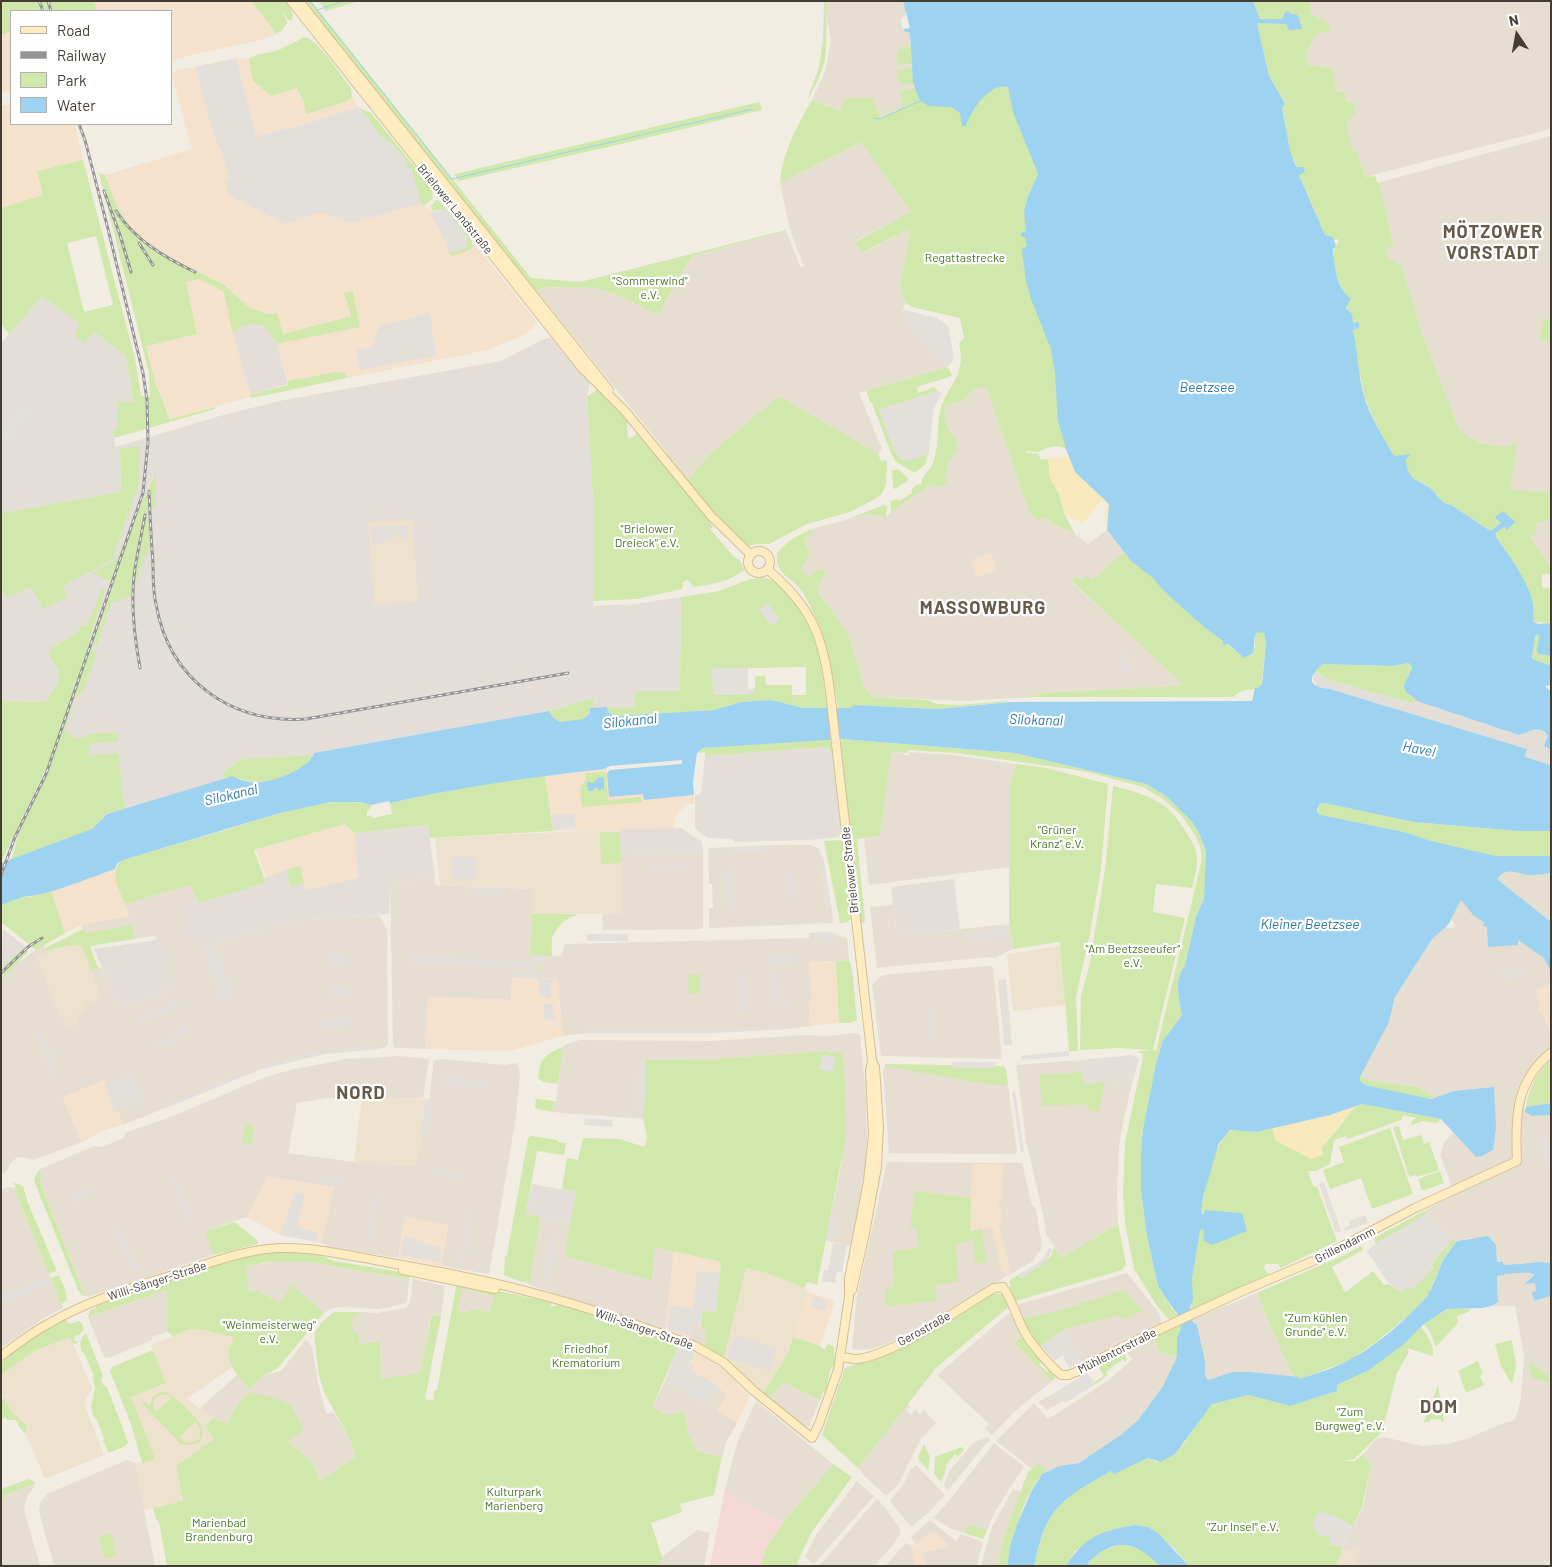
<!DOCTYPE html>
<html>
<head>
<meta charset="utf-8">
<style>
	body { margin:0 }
	#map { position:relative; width:1552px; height:1567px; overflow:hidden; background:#f2ede3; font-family:Barlow,sans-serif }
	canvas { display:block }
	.frame { position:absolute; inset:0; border:2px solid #443d33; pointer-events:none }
	.legend { position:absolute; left:10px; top:10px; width:162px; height:115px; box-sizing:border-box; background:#fff; border:1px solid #b4b1ad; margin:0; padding:6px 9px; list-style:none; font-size:15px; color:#443d33 }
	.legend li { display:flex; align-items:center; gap:10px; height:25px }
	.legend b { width:25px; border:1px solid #b4b1ad }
	.north { position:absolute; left:1492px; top:10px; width:50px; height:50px; -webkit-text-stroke:4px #fff; paint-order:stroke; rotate:348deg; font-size:14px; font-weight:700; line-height:20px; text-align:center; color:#443d33 }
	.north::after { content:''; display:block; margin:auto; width:18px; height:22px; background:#443d33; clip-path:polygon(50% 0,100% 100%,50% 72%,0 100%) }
</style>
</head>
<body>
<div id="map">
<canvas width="1552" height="1567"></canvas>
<div class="frame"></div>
<ul class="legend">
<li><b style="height:6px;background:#ffedc1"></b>Road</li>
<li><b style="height:6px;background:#949494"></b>Railway</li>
<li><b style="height:14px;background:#d0e8ab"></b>Park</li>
<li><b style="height:14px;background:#9dd3f1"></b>Water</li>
</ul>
<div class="north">N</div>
</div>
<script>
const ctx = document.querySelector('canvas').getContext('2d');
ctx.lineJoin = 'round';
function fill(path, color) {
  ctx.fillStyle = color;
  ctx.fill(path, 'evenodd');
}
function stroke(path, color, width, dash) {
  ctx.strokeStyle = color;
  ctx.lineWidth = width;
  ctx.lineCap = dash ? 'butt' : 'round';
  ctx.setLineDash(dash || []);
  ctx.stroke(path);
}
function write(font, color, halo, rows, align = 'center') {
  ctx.font = font + ' Barlow,sans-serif';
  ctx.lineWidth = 4.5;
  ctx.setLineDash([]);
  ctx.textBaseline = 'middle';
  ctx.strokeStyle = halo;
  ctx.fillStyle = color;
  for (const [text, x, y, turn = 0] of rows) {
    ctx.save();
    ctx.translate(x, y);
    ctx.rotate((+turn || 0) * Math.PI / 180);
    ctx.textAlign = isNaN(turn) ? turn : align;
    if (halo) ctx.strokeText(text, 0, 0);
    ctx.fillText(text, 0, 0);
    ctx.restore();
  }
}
fill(new Path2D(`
	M827 1H903L907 14 901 19 902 28 910 33 911 46 901 47 898 65 912 64V67L897 70 913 83 915 87 904 107 879 117 842 111 812 100 826 69 831 40 826 15Z
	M1310 1H1551V129L1365 177 1357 153 1353 150 1346 122 1345 102 1335 92 1329 68 1307 65 1306 53 1317 33 1330 30V24L1311 14Z
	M1551 136V319H1543L1539 340 1551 341V492L1510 491 1508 447 1491 445 1466 438 1459 429 1422 334 1401 264 1395 265 1389 261 1386 248 1394 245 1382 195 1377 183Z
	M861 142 912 212 855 241 863 253 911 228 900 287 906 303 902 311 911 329 948 367 859 393 882 449 878 455 779 396 706 457 689 480 537 291 545 287 594 288 621 296 658 315 692 256 786 231 801 268 804 266 790 230 780 183Z
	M986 386 1028 510 1047 518 1052 523 1075 534 1088 544 1107 530 1124 552 1092 580 1082 581 1076 576 1071 582 1183 683 1179 686 1040 693 1033 697 965 701 873 697 863 685 849 636 830 608 820 597 817 589 826 572 810 578 801 570 810 553 804 540 813 531 811 529 868 514 886 517 891 512 932 484 955 451 948 429 944 407 964 400 973 390Z
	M1537 521H1551V568L1530 537 1536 534Z
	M891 752 908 755 910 752 953 755 1017 764 1010 784V867L869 885 864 838 880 836Z
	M771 845H811L819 849 824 861 820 863 827 910H832L833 921 831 923 711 928 709 926V908H713L712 884H709L708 851 709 848 730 847 731 851 771 850Z
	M703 854V926L701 929 603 930 602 914 622 913 620 855Z
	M1507 871H1514L1528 875 1551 873V922L1497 879 1502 873Z
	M435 878V885L534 889 530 954 561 956 565 944 809 938V933L827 932 847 938 849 960 810 962 812 1000 809 1004 810 1026 788 1029 712 1033H584L563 1036 557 979 513 977 511 1000 428 997 426 1049 395 1048 393 1045 390 883Z
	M190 885 198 903 179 908 203 946 295 921 379 915 387 930 388 1045 384 1048 325 1054 262 1069 123 1125 105 1081 63 1097 82 1142 33 1160 22 1157 16 1158 10 1164 8 1170 1 1175V980L17 963 43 945 47 951 91 970 101 967 119 1009 171 989 161 942 157 944 155 936 134 939 131 926 85 933 81 925 103 919 126 917 129 915 125 904Z
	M1461 899 1484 922 1487 927 1518 944V940L1523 942 1544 958 1551 972V984L1539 989 1537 993 1551 1036V1051L1519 1095 1525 1112 1532 1116 1551 1115V1263L1538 1262 1523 1265V1271L1533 1272 1535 1274 1524 1283H1535L1536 1291 1533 1292 1534 1300 1551 1296V1562L1547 1566H1336L1352 1526 1363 1509 1371 1464 1363 1454 1375 1440 1384 1437 1422 1446 1447 1444 1467 1439 1498 1425 1515 1420 1521 1399 1524 1355 1515 1306H1491L1498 1302 1497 1275 1504 1274 1503 1262 1497 1263 1471 1238 1457 1241 1452 1240 1424 1211 1455 1194 1440 1155 1445 1141 1454 1132 1476 1156 1493 1149 1448 1093 1436 1098 1418 1087 1366 1080 1361 1074 1389 1022 1395 997 1433 938 1444 927 1454 928 1455 925 1451 919Z
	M893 905 897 936 1009 924 1014 949 1004 953 996 958 989 957 877 968 870 907Z
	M988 966 993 967 1002 1059 881 1056 872 984 883 975Z
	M856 1033 860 1035 866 1096 867 1141 864 1178 852 1246 826 1240 842 1162V1053H833L828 1051 710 1059 646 1060 643 1119 552 1112 554 1101H556L563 1047 566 1044 580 1040 711 1041 805 1035 826 1036Z
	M400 1056 429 1059 423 1098H327L297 1103 288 1153 354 1162 415 1166 427 1115 434 1060 443 1059 505 1065 517 1063 520 1073 516 1117 489 1274 441 1266 448 1226 405 1217 398 1258 331 1247 321 1243 334 1187 267 1177 247 1217 205 1231 213 1255 88 1297 85 1296 40 1183 41 1174 38 1170 94 1146 102 1147 123 1138 127 1132 168 1118 263 1078 290 1070 346 1059Z
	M1081 1060 1083 1084 1133 1079 1125 1114 1119 1145 1117 1193 1118 1224 1061 1258 1046 1233 1043 1214 1026 1141 1016 1065Z
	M889 1065 993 1085H1008L1017 1152 1015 1154 889 1153 883 1069 885 1066Z
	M887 1162 1022 1163 1032 1205 1036 1208 1042 1247 1033 1261 1011 1274 998 1224 1002 1221 998 1201 1003 1164 971 1231 992 1227 1004 1271 1007 1276 914 1332 874 1349 854 1350 852 1348 857 1295Z
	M8 1187 14 1188 63 1308 45 1317 1 1348V1190Z
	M540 1217 572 1222 565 1256 652 1281 655 1247 674 1251 665 1331 530 1285Z
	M281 1261 308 1262 409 1279 407 1301 403 1304 379 1309 338 1307 330 1309 324 1313 292 1286 280 1303 260 1291 249 1293 246 1266Z
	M1127 1273 1156 1309 1161 1319V1324L1117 1343 1082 1364 1064 1329 1041 1346 1031 1336 1018 1306 1020 1304Z
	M413 1279 445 1286 441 1316H430L422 1373 381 1380 380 1341 360 1344 354 1334 351 1318 363 1312 377 1313 406 1308 410 1302Z
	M463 1288 495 1296 490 1312 472 1309 467 1312 457 1311Z
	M167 1290 168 1332 152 1337V1340L109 1358 104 1357 88 1317Z
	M1257 1293 1283 1355 1295 1378 1250 1372H1232L1208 1380 1205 1375V1361L1193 1319Z
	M1009 1313H1012L1022 1337 1015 1344 1046 1375 1051 1382 1015 1411 992 1435 985 1429 989 1424 937 1375Z
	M692 1326 707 1328 704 1346 689 1340Z
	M1153 1337 1160 1352 1177 1357 1163 1386 1139 1419 1122 1434 1079 1463 1059 1466 1046 1472 1039 1463 1032 1469 996 1441 1034 1403 1048 1419 1106 1382 1132 1360 1126 1350Z
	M306 1339 312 1347 318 1383 326 1414 334 1413 348 1436 356 1456 320 1481 311 1461 287 1441 237 1405 227 1424 213 1418 200 1408 237 1375 249 1388 264 1375 281 1371Z
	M665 1381 708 1405 720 1388 725 1393 726 1397 717 1410 737 1423 726 1443 722 1457 698 1452 689 1436 684 1412 666 1415 652 1408Z
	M784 1383 820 1400 809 1426H803L768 1398Z
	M1054 1393 1060 1403 1047 1410 1038 1402Z
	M756 1401 833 1464 783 1523 734 1496 724 1493 738 1440Z
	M907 1404 910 1406 907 1410 911 1415 915 1410 920 1414 924 1410 936 1423 921 1439 899 1483 888 1495H885L861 1473 862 1471 858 1468Z
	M988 1437 990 1439 948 1490 944 1486 949 1471 974 1442Z
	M994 1443 1024 1466 995 1512 983 1539 950 1528 933 1518 948 1502Z
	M127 1460 135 1463 155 1566H54L39 1512 40 1504 43 1498 49 1493Z
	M916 1465 945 1495 928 1513 913 1526H910L890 1501 891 1499 903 1485 911 1469Z
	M857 1481 874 1496 814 1564 805 1557 816 1535Z
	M36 1483 28 1495 24 1509 40 1566H1V1497Z
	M1013 1489 1021 1492 1004 1536 998 1566H981L992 1527Z
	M877 1499 885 1507 900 1529V1534L893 1545 874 1566H819Z
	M930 1520 956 1541 961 1534 983 1542 977 1566H925L923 1553 944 1547 939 1537 930 1533 917 1545 911 1537Z
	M697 1530 710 1533 704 1566H665L659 1564 662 1557Z
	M906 1543 910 1545 916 1566H885Z`), '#e6dfd1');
fill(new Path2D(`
	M94 1H251L277 34 260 40 171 60V11H97Z
	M11 32V92L1 91V35Z
	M236 58 249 59 253 81 297 88 304 103 345 102 352 97 421 203 434 212 446 209 473 247V242L536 321 533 329 521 336 488 350 347 378 346 373 335 372 288 381 277 344 360 327 353 292 344 294 351 316 283 334 268 314 250 308 224 285 152 248 129 225 117 207 105 175 192 149 171 72Z
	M1 105H11V124H75L83 160 37 171 44 195 1 208Z
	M199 279 223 291 250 397 171 419 156 385 146 345 197 334 186 282Z
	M991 553 997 570 976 577 971 560Z
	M607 768V773L643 794 644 800 694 795V804L686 805 678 813 674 820 675 828 553 831 545 776Z
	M345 824 355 833 359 878 306 890 300 866 266 877 256 850Z
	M115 869 114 873 129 916 81 925 65 933 51 891Z
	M836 961 839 1023 810 1026 809 1004 812 999 810 962Z
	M512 977 557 979 563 1036 511 1051 426 1049 428 997 511 1000Z
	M1551 984V1036L1542 1012 1538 1010 1540 1002 1537 993 1538 989Z
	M105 1080 123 1125 102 1131 82 1142 63 1097Z
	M972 1164H1003L1002 1200 998 1201 1002 1221 998 1224 1011 1274 1007 1276 1004 1271 1002 1272 992 1228 970 1231Z
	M267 1177 334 1187 321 1243 280 1235 247 1217Z
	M405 1217 448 1225 441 1266 398 1258Z
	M674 1251 721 1262 716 1312 702 1311 701 1328 692 1327 689 1340 665 1331Z
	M808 1292 835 1301 820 1346 793 1337Z
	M679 1345 702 1356 724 1370 748 1394 749 1399 737 1423 717 1410 726 1397 725 1393 720 1389 708 1406 665 1381Z
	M934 1532 949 1545 923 1553 925 1566H916L910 1545H917L930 1533Z`), '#f5e2cd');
fill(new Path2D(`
	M42 297 79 323 75 336 85 344 94 332 125 355 131 383 133 402H117V429L112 431 116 447 223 415 284 400 501 361 544 339 550 338 553 340 590 383 587 396 593 497 594 592 593 606 635 604 681 597 680 691H635L634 708H593V698L549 711 314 753 313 755 241 759 223 772 225 779 108 814 92 829 35 851 78 739 65 731 76 696 89 641 106 589H102L87 627 82 625 76 634 52 647 60 671 58 683 45 702 1 701V588L7 598 31 586 68 597 63 586 112 560 139 484 120 449 121 492 1 513V343ZM155 473 148 509 150 545 111 603 97 645 91 641 111 582 116 560ZM94 733H118V742L89 744V755L119 753 122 792 126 807 107 813 92 829 79 739Z
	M247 324 264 326 277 344 288 384 250 395 233 333 242 325Z
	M1314 670 1325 679 1413 703 1417 701 1519 735 1534 729H1541L1548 736 1546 748 1551 750V765L1525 757 1527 749 1330 689 1317 686 1313 680Z
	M828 747 829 752H832L842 837 809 840 734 842 732 839 707 838 695 828V795L701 794 705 756Z
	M428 825 435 878 390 883 389 914 295 921 203 946 183 936 179 908 266 883 264 878 286 870 291 886 304 883 306 890 358 878 355 833Z
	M681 828 702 842 703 854 620 855V829Z
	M954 879 960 929 897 936 891 887Z
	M3 929 26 947 9 960 1 970Z
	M156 940 157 944 161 942 179 991 172 993 170 989 119 1009 94 949Z
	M1132 1055 1138 1058 1139 1061 1133 1079 1083 1084 1081 1060Z
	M532 1184 576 1192 572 1222 526 1215Z`), '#e4ded9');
fill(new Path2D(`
	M413 520 418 602 376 605 374 603 368 522Z
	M620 829 622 913 532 914 533 889 440 885 435 838Z
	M71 945 83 946 101 998 85 1005 87 1011 77 1015 80 1023 68 1027 66 1022 59 1015 37 957 51 949 55 950Z
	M1061 946 1066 1005 1013 1011 1007 954Z
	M362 1097 429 1099 422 1143 415 1166 354 1162Z
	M746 1268 764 1272 804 1288 808 1292 789 1351 763 1394 724 1358Z
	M190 1329 206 1330 235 1337 229 1353 232 1367 187 1399 213 1418 206 1428 214 1439 176 1466 183 1501 144 1510 135 1463H142L131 1397 166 1383 151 1345Z
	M70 1337 92 1388 84 1404 104 1455 45 1479 26 1434 27 1426 12 1412 1 1394V1375L34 1351Z
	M1360 1546 1355 1562 1365 1566H1337L1343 1551Z`), '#ece2cd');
fill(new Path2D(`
	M724 1493 734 1496 783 1523 767 1546 760 1566H710Z`), '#f4d9d6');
fill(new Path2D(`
	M1 1H94L97 11H11V32L1 35Z
	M251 1H287L293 15 292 21 288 20 283 10 287 23 283 29 277 34Z
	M302 1H311L531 278 580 282 786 230V231L692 256 658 315 621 296 594 288 545 287 537 291 566 328 565 330 490 237C484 225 475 213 465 206Z
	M326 1H359L326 11 320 3Z
	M824 1H827C825 23 829 46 823 67 819 80 812 91 806 103L819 67 823 39Z
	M1109 1 1093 433 1066 449C1057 444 1047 447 1038 452L1026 451 1027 453 1038 454 1041 460 1047 459 1049 464V476L1060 496 1065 515 1075 534 1052 523 1047 518 1038 520 1028 510 986 386 973 390 964 400 944 407 948 429 957 440 956 451 947 464 946 483 937 487 932 484 891 512 890 501 897 499 899 501 912 493 911 490 916 485 921 484C922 475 929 472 932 465 940 449 936 428 940 411 947 385 967 376 959 343L964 338 960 318 912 307 906 303 900 287 911 228 862 253 855 242 911 212 861 142 780 183C782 153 797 126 812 100L841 111 845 98H872L880 117 903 107 900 92 915 87 913 83 901 86 897 70 912 67 914 83Z
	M1253 1H1310L1311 14 1330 24V31L1317 33 1306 53 1307 65 1329 68 1334 71 1335 92H1345V102L1355 104 1354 107 1355 114 1346 122 1353 150 1357 152 1365 177 1375 176 1382 195 1394 246 1386 248 1389 261 1394 260 1396 265 1401 264 1422 334 1459 429C1471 443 1490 445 1508 447L1517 441 1510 490 1551 492V520L1537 522 1536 534 1530 537 1551 568V574H1542V587L1551 589V623L1534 622 1533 619 1534 605 1506 551 1496 537V533L1504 527 1507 530 1502 523 1492 530H1489L1451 505C1440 504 1438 494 1430 488 1424 482 1414 481 1410 474 1407 470 1406 464 1406 459L1410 455 1394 457 1377 427 1364 396 1361 379 1358 372 1353 330 1360 327 1358 322 1353 323C1348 312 1348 308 1345 297 1345 293 1342 290 1341 286 1336 275 1331 254 1336 245L1338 244V239L1334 240 1333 237 1325 235 1299 174 1304 171 1303 167 1297 168 1290 150 1282 108 1285 102 1269 76 1257 23 1286 24 1289 30 1291 14 1285 12 1282 19H1260Z
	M304 37C316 37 339 73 347 83L351 88 352 97 345 102 306 114 304 103 297 88 271 96 253 81 249 59C257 53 266 54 275 51 285 48 295 42 304 37Z
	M911 46 912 64 898 65 896 57 901 47Z
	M759 102 762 110 604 148 458 181 455 174Z
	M358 107 371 113 415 167C425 175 433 185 433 198L425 205 421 204 411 168 407 169 404 158 391 143 382 138Z
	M83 160 135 359 141 396 150 397 149 373 99 173 105 175 117 206 129 225 152 248 224 285 250 308 268 314 277 313 283 334 351 316 344 293 353 291 360 327 277 344 264 326C250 324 245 323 233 333L223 291 199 279 186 282 197 334 146 346 156 385 170 419 215 407V409L114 438 112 431 117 429V402H133L131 383 125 355 94 332 85 344 75 336 79 323 42 297 9 334 1 324V208L43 195 37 171ZM96 236 113 305 84 312 67 243Z
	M436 200H438C448 212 472 231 473 247L467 251 452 256 449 253 466 248 446 209 432 211 431 206Z
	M1543 319H1551V341L1539 340Z
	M948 367 952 376 917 387 918 393 934 387 938 391 879 410 924 456 929 451 925 465 915 473 896 462 891 453 872 403 870 402 866 391Z
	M335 372 346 373 347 378 252 398 250 397V395L288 385V381Z
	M597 390 613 400 631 422 627 424 628 438 633 437 636 435 635 429 703 512 713 527 710 529 733 556 741 562 744 570C728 583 712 584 693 587L688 580 683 582 682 589 637 599 593 601V497L587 396Z
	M779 396 878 454 881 461 887 460 886 484 884 490 881 495 873 500 850 512 807 524 769 544H755L749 546C715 525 692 487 667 456V453L689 480 706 457Z
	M140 446 139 484 112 560 63 586 68 597 43 609 31 587 7 598 1 588V513L121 492 120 449Z
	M898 469 908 478 907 481 895 489 893 488 892 471Z
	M156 472V507L148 510 150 545 130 597 111 603 97 646 91 642 111 582 92 573 116 560Z
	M884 505 887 507 886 517 868 514 848 519Z
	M811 529 814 531 804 540 810 553 801 570 810 577 816 571 825 569 826 572 817 589 820 597 830 608 849 636 863 685 873 697 927 700 937 704 958 705 1007 701 1008 702 938 709 854 705 852 708H838C832 668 824 628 803 593 793 576 775 577 777 553L790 540Z
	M1124 552 1133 562 1153 578 1171 597 1205 628 1223 641V644H1227L1244 658 1255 647V635L1257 631 1264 633 1266 644 1261 687C1249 692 1246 686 1233 697H1033L1040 693 1179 686 1183 684 1071 581 1076 576 1082 580 1086 576 1092 580Z
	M766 578C776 581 783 589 790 596 818 628 822 668 827 708H803L771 700 741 702 714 710 615 716 608 712 607 707 634 708 635 691H680L681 597 719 591 750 579ZM806 667V695H792V685H766L765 676H755V688L753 689V694L713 695V669Z
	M102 588 106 589 89 641 96 655 82 694 76 696 65 731 78 739 94 733H118V742L89 744V755L119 753 122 792 126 808 107 813 92 829 11 860 19 833 47 774 57 745 1 863V701L45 702 58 683 59 671 48 654 52 647 76 634 82 625 87 626Z
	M1537 634 1539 636 1538 654 1551 656V666L1533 659C1532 651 1532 640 1537 634Z
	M1409 663 1412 668 1404 685 1410 696 1417 701 1413 703 1325 679 1315 670 1323 664 1392 666Z
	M593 698V708H590C590 713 589 716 585 719 579 722 562 724 556 721 552 719 551 715 549 711Z
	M830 739 832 752H829L828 747 705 756V752L697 753 703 748Z
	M842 739 1015 753 1146 784 1166 796 1192 822 1199 833 1206 851 1204 899 1196 915 1185 966C1173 979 1179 999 1182 1015L1162 1042 1156 1064 1143 1129 1141 1153V1191L1147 1236 1158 1286 1173 1310 1178 1315 1181 1328 1177 1338V1357L1160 1352 1153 1337 1173 1328 1170 1321 1157 1306 1134 1269 1125 1223 1123 1194 1125 1142 1143 1058 1142 1054 1139 1052 1140 1051 1153 1050 1117 1048 1080 1050 1081 996 1089 967 1105 870 1113 786C1146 794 1169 801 1186 832 1191 840 1196 847 1197 857 1198 867 1194 878 1192 888L1156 884 1153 912 1185 918 1153 1049 1156 1051 1202 859 1200 846 1196 837 1181 815 1163 799 1143 787 1083 771 957 753 909 750 907 753 891 752 880 836 857 839 865 921 864 923H861L840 746Z
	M313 755C298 778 257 789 233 776L225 779 223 772 241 759Z
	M1017 764 1046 768 1108 784 1101 869 1090 933 1076 997 1078 1051H1069L1060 942 1014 949 1009 924 1010 784Z
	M600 772 606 773 608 800 641 797 642 802 582 807 580 788 586 780 585 773Z
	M545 776 553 831 430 838 428 825 355 833 345 824 254 850 266 883 198 903 190 885 125 904C120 890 107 871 123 860 158 850 194 839 229 829 269 817 330 793 371 805V808L367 811V816H372V818L392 814 390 803 466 787Z
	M1324 803 1414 822 1517 831H1551V856H1496L1431 841 1404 832 1321 815 1318 814V806Z
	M600 832H620L621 863 601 864Z
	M842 840 851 918 848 922 840 923 824 841Z
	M300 866 304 883 291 887 286 870Z
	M51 891 65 933 36 950 1 922V905L27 896 30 897Z
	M532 914H576V916C566 917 555 929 552 939 551 944 552 951 552 956L530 955Z
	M132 925 134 939 90 946 98 968 91 970 82 946 71 945 47 951 45 948 83 929 86 933Z
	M26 947 28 952 1 980V970L9 960Z
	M849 960 852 969 857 1020 849 1023H839L836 961Z
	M700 974V992L698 994H691L688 990V975Z
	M563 1047 558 1084 543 1082 538 1078C540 1057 545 1055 563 1047Z
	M828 1051 833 1053 842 1052 845 1083 846 1137 817 1285 807 1282 804 1288 764 1272 746 1268 724 1358 704 1346 706 1329 701 1328 702 1311 716 1312 721 1262 655 1247 652 1281 565 1256 576 1192 562 1189 567 1158 578 1160 583 1138 619 1139 645 1147 647 1136 643 1119 646 1060 710 1059Z
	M1551 1060V1103L1526 1107C1529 1089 1536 1072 1551 1060Z
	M885 1064 952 1065V1067L994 1068 995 1066H1003L1006 1070 1008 1085H993L885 1066Z
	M1082 1072 1083 1084 1105 1082 1099 1111H1089L1088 1104 1042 1106 1039 1075Z
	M1361 1074 1366 1080 1418 1087 1436 1098 1425 1099 1364 1085 1359 1081Z
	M536 1099 554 1101 552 1112 537 1109 535 1107Z
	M1362 1104 1441 1119 1437 1123 1423 1121 1412 1125 1411 1122 1416 1118 1403 1115 1401 1120 1348 1139 1346 1136 1334 1140 1330 1164 1316 1171H1308L1313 1186 1317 1187 1337 1241 1281 1268 1278 1264H1265L1264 1269 1269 1274 1191 1310 1192 1279 1200 1231 1203 1229 1205 1210 1204 1214 1201 1213C1201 1200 1218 1134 1230 1131 1238 1128 1249 1132 1257 1132 1262 1131 1267 1129 1272 1128L1276 1141 1322 1147C1328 1140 1334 1133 1340 1126 1347 1117 1351 1107 1362 1104Z
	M246 1124 254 1126 251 1144 242 1143Z
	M1396 1126 1399 1127 1403 1140 1421 1135 1424 1144 1429 1142 1439 1170 1417 1177 1416 1175 1409 1177 1393 1127Z
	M1390 1128 1413 1194 1372 1209 1361 1178 1330 1189 1323 1170 1344 1162 1339 1147Z
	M531 1136 558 1140V1142L566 1143 564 1155 537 1151 526 1214 540 1217 530 1285 526 1281 522 1282 504 1275 505 1257 507 1255 528 1138Z
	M38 1170 41 1174 40 1183 85 1296 82 1295 78 1290 34 1181Z
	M1440 1171 1444 1183 1422 1191 1418 1179Z
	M13 1182 23 1186 28 1203 57 1271 49 1274 14 1188 16 1187Z
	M915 1191 971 1198 970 1231 982 1229 987 1262 975 1264 973 1240 956 1244 958 1282 935 1285 936 1301 885 1306V1288L894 1287 893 1251 918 1248 917 1229 910 1228Z
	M1424 1211 1427 1214 1376 1244 1374 1238Z
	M235 1222 258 1241 257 1244 213 1255 205 1231Z
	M1118 1224 1126 1265 1122 1270 1019 1300 1013 1303 936 1368 858 1468 822 1435 845 1368 896 1350 963 1314 961 1311 993 1294H1002L1010 1290V1280L1018 1275 1021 1278 1051 1256 1054 1247 1061 1258Z
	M1452 1240 1457 1241 1443 1260 1429 1294 1415 1310 1376 1342 1350 1360 1300 1379 1299 1377 1295 1378 1283 1355 1257 1293 1344 1255 1361 1246 1363 1250 1332 1267 1344 1291 1346 1292 1373 1271 1384 1285 1389 1284 1401 1292 1434 1267 1431 1264Z
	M290 1250 318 1254 334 1261 406 1273 409 1275V1279L308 1262H269L246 1266 249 1292 259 1291 280 1303 292 1285 324 1313 277 1369 264 1375 249 1389C241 1379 228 1367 229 1353 229 1348 233 1342 234 1337L205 1330 190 1329 173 1336 168 1332 167 1290 88 1317 90 1310 96 1308V1306C148 1287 201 1264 255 1253 267 1251 278 1251 290 1250Z
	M59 1275 66 1292 67 1301 61 1304 51 1278Z
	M457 1282 549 1302 552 1303 549 1307 569 1303 578 1310 679 1345 652 1408 666 1415 684 1412 689 1436 698 1452 722 1457 714 1495 680 1504 682 1512 651 1523 662 1557 660 1564 665 1566H167L159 1522 156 1519 153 1508 183 1501 176 1466 214 1439 206 1427 213 1418 227 1424 237 1405 250 1392 274 1398 291 1406 304 1430 287 1441 311 1461 320 1481 356 1456 348 1436 325 1394 319 1376 314 1333 321 1323 334 1312H363L351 1318 354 1333H358L360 1344 380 1341 381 1379 421 1373 431 1316H441L425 1399 433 1401 434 1391 437 1390ZM463 1288 494 1296 490 1312 472 1309 467 1312 457 1311Z
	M1124 1290 1142 1311 1122 1319 1120 1315 1064 1329 1041 1346 1031 1336 1024 1318 1058 1311Z
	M1448 1309H1471L1466 1313 1457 1316 1458 1323 1436 1347 1430 1332 1424 1324Z
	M66 1319 69 1324 78 1321 81 1322 84 1329 80 1334 75 1336 74 1341H77L78 1343 73 1344 70 1337 34 1351 1 1375V1360L23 1343Z
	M1421 1327C1428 1335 1434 1345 1433 1356L1407 1348 1409 1352 1397 1373 1382 1432 1354 1459 1344 1461H1355L1363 1454 1371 1464 1362 1508 1352 1526 1337 1517 1330 1537V1544L1343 1547 1336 1566H1189L1174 1548 1148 1527 1134 1525 1109 1530 1075 1551 1066 1566H1034C1038 1549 1042 1529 1052 1515 1066 1495 1090 1483 1111 1471L1114 1474 1148 1458 1157 1462 1184 1444 1202 1415 1212 1404 1249 1395 1290 1406 1337 1391V1385C1373 1370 1393 1352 1421 1327Z
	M86 1333 103 1376 101 1378 103 1385 107 1387 128 1442 125 1446 109 1453 103 1441 104 1438 96 1418 93 1416 91 1406 95 1389 93 1378 94 1376 84 1353 82 1352C79 1345 80 1338 86 1333Z
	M793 1337 820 1346 824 1350 828 1344 834 1346 835 1366 831 1367 826 1391 823 1392 820 1400 784 1383 768 1398 763 1394 789 1351Z
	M1022 1337 1033 1351 1032 1352 1035 1355 1037 1354 1042 1361 1039 1364 1047 1372 1050 1370 1055 1378 1051 1382 1046 1375 1014 1343Z
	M1512 1340 1516 1366 1512 1383H1511L1501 1366 1495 1344Z
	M153 1350 166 1383 131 1397 155 1459 142 1463 131 1424 110 1371 112 1367Z
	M1123 1351 1127 1360 1125 1362 1123 1359 1106 1372 1108 1375 1091 1387 1090 1385 1104 1376 1098 1366Z
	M1478 1361 1483 1374 1480 1376 1484 1385 1466 1393 1458 1371Z
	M1530 1362 1549 1376 1550 1382 1531 1378Z
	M1438 1385 1444 1421 1442 1423 1441 1420 1430 1419V1422H1424Z
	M165 1392C173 1394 199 1419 202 1428 204 1434 202 1438 198 1443L189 1445 181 1444 142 1403 145 1401 150 1407C151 1397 156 1393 165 1392ZM166 1394 172 1398 156 1412C150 1402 155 1395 166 1394ZM195 1422 200 1428V1438C193 1445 184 1444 179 1437Z
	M4 1398 12 1412 27 1426 26 1434 20 1428 16 1420H8L5 1417 1 1420V1399Z
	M924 1444 930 1457 928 1471 918 1458Z
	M962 1447 964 1450 958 1457 955 1454 945 1466 947 1468 941 1482 934 1474 935 1457Z
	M1039 1463 1046 1472C1027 1482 1010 1545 1007 1566H998L1004 1536 1028 1472Z
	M833 1464 852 1477 811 1533 796 1566H760L767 1546 783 1523Z
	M29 1479 36 1483 1 1497V1489Z
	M969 1524 987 1531 983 1539 965 1533Z
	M110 1533 114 1543 115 1556 106 1559 98 1538Z
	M1118 1545C1139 1545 1146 1552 1160 1566H1089L1088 1562 1102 1551Z`), '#d0e8ab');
fill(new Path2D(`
	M1069 456 1075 472 1109 504 1107 525 1105 515 1107 504 1101 501 1083 524 1065 515 1060 496 1049 476V464L1047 459Z
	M1358 1105C1344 1117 1334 1133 1322 1147L1323 1155 1311 1159 1276 1141 1272 1128 1330 1115Z`), '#f8e9bd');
fill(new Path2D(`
	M236 58 256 136 309 123 358 107 382 138 391 143 404 158 407 168H411L421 204 349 223 330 215 319 213 285 224 229 195 225 181 229 178 221 150 215 139 195 67Z
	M446 209 467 237V244L466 248 449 253 446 243 430 213Z
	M905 310 937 318 946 324 949 329 954 359 948 367 911 329 902 311Z
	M430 314 436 356 360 370 356 350 372 347 377 332 381 325Z
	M938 391 942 393 934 408 929 451 924 456 905 461 895 453 879 410Z
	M24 406 29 410 6 441 1 437Z
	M408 525V540L396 536 388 539 380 544 372 545 371 527Z
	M767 603 780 619 772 626 759 610Z
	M1125 653 1129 656 1132 672 1122 674 1118 656Z
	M748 668V689H753V694L713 695 712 669Z
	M574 813 576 828 553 830 552 815Z
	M771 845 772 850 730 851V847Z
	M451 857H475V879H451Z
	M824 861 832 910 827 911 820 863Z
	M689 865V869L647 870V866Z
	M732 869 734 911H727L725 870Z
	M786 871H793L795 898H788Z
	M469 887 504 888V895L469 893Z
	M1006 929 1007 936 967 941 966 934Z
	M827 932 835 933V943H822L821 937H813V933Z
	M587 934H628V941H587Z
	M216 942 232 1000 220 1003 203 946Z
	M336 953 346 958 347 963 329 964 328 954Z
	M531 955 547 956 546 963 536 962V969L409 962V956L530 962Z
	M794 956V963L771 964V957Z
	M1503 966 1525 972 1523 978 1514 976 1512 980 1500 977Z
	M770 971H777L778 1002H787V1007H772Z
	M514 972 539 973V978L551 979V998L539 997V979L513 977Z
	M738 974H745L747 1012 740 1013Z
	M1006 979 1012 1045H1004L998 980Z
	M331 984H338L349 990 350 994 332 996Z
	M175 999 179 1006 138 1023 136 1019 166 1007 169 1002Z
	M544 1004H553L555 1020H546V1018L543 1019Z
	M933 1008 935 1040H928L927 1009Z
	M350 1017V1025L320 1027V1020Z
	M782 1025 788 1029 712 1033H584L587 1029H713Z
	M186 1026 191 1034 155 1050 153 1046 175 1036 182 1027Z
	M42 1033 59 1075 53 1078 37 1036Z
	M378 1044V1049L325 1054 324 1051Z
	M319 1051 320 1055 262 1069 265 1064Z
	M1069 1051V1056L1022 1060 1021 1056Z
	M823 1054 836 1058 832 1072 819 1069Z
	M952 1062H996L994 1068 951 1067Z
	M639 1064H646L644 1113H637Z
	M133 1074 144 1103 134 1106 133 1104 117 1112H114L105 1085Z
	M239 1074 244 1076 164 1109 168 1103Z
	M444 1076 485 1081 484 1089 443 1084Z
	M1015 1091 1024 1152H1021L1012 1092Z
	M426 1101 433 1102 427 1137 420 1136Z
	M585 1118 613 1120 612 1127 584 1125Z
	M1546 1135 1548 1146 1551 1149 1550 1168 1541 1158 1546 1154 1541 1148 1540 1136Z
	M431 1168 462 1174 461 1180 430 1174Z
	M322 1174 343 1178 342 1186 320 1182Z
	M176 1177 191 1218 187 1220 171 1178Z
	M1324 1182 1341 1231 1336 1233 1319 1184Z
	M96 1183 98 1189 81 1196 82 1200 74 1203 72 1199 75 1198 73 1194Z
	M295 1192 305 1194 297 1228 318 1233 316 1242 280 1235Z
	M374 1195H379L371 1240 366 1243Z
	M468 1212 472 1213 463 1264H459Z
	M1427 1214 1452 1240 1431 1264 1434 1267 1412 1289 1406 1288 1401 1292 1387 1281 1367 1251 1376 1243Z
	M1365 1215 1368 1223 1345 1231 1344 1228 1350 1225 1349 1221Z
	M830 1217 839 1219 835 1241 826 1240Z
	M121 1227 135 1263 138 1262 140 1267 132 1271 115 1229Z
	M552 1232 557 1233 548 1285H543Z
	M404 1237 417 1239V1243L442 1247 439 1262 400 1255Z
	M833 1242 847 1245 842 1272H837L835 1283 822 1281 824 1270 828 1271Z
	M1048 1248 1053 1249 1044 1264 1021 1278 1018 1275 1041 1261 1046 1254Z
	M697 1271 720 1273 716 1312 702 1310 700 1327 692 1326 690 1335 670 1331 668 1327 670 1306 693 1309Z
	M46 1278 48 1284 1 1304V1296Z
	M814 1296 828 1301 825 1311 810 1306Z
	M1064 1329 1081 1362 1069 1368 1063 1355 1055 1361 1041 1346Z
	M735 1336 776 1348 769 1371 727 1358Z
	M679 1345 695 1353 689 1363 694 1366 691 1371 712 1382 720 1388 708 1406 665 1381Z
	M1087 1373 1094 1382 1090 1385 1091 1387 1065 1403 1064 1401 1060 1403 1054 1393Z
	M1322 1512 1337 1517 1352 1526 1343 1547 1329 1544 1330 1537 1319 1535 1312 1525 1317 1514Z`), '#e3e0dc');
fill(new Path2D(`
	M903 1H1253L1260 19H1282L1285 12 1288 11 1291 14H1296L1299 18 1302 29 1289 30 1286 24 1257 23 1269 76 1285 103 1282 108 1290 150 1296 167H1303L1305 172 1299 175 1325 235 1333 237 1336 246 1333 249C1334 264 1337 291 1351 298L1346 308 1352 314 1353 323 1358 322 1360 327 1353 330C1358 352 1358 375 1364 396 1370 417 1383 437 1394 456L1411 454 1406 459C1406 464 1407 470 1410 474 1414 481 1424 483 1430 488 1438 494 1440 504 1451 505L1489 530H1492L1501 523 1495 517 1503 511 1515 522 1507 530 1504 527 1496 533V537C1510 557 1527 579 1533 603 1535 609 1532 616 1534 622L1538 624 1551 623V656L1538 654 1537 651 1539 636 1537 634 1535 636 1532 657 1533 659 1551 666V685L1545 686 1551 692V750L1544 746 1548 736C1540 723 1530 732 1519 735L1417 701 1405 691 1404 685 1412 668 1409 663 1392 666 1323 664C1317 668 1305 681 1317 686 1321 688 1326 688 1330 689L1527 749 1525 757 1551 765V831H1517L1414 822 1324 803 1320 804 1317 809 1318 814 1321 815 1404 832 1431 841 1496 856H1551V873C1544 874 1537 875 1530 875 1516 875 1509 865 1497 879L1551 922V972L1544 958 1518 940V945L1488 947 1487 927 1483 926 1484 922 1474 916 1461 900 1448 925 1433 938 1395 997 1389 1022 1360 1077V1081L1365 1085 1431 1099 1454 1091 1494 1087 1496 1129 1493 1150 1482 1156 1476 1157 1441 1119 1362 1104 1330 1115 1257 1132 1230 1130 1219 1143 1203 1197 1201 1213 1204 1214 1205 1210 1242 1213 1247 1231 1212 1245 1204 1241 1203 1229 1200 1231 1192 1279 1193 1300 1190 1306 1193 1322 1197 1325 1205 1361V1375L1208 1380 1232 1372H1250L1299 1377 1300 1379C1317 1373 1335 1368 1351 1359 1379 1344 1408 1318 1429 1294L1428 1292 1431 1290 1443 1260 1457 1241 1488 1236 1496 1245 1497 1262H1503L1504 1275 1497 1276 1498 1302 1491 1306 1483 1308 1447 1309 1424 1324 1404 1344 1369 1370 1337 1385V1391L1290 1406 1249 1395 1212 1404 1175 1454 1161 1462 1148 1458 1114 1474 1111 1471C1090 1483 1066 1495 1052 1515 1042 1529 1038 1549 1034 1566H1007L1011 1543 1018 1522 1032 1490 1042 1474 1059 1466 1079 1463 1122 1434 1139 1419 1163 1386 1177 1357V1338L1181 1328 1177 1313 1174 1310 1158 1286 1147 1236 1141 1191V1153L1143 1129 1156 1064 1162 1042 1182 1015C1179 999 1173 979 1185 966L1196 916 1204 899 1206 851 1199 833 1192 822 1166 796 1146 784 1015 753 842 739 703 748 697 753 693 782 694 795 644 800 643 794 609 797 607 773 610 770 682 764V760L610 766 604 769C532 777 461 787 390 803L389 801 371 805 360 802H331L280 813 123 860 117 864 115 869C97 875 41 898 26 896L1 905V863L92 829 107 814 233 776C241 781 250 783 260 782 276 781 308 769 314 753L549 711 553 718 560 722 584 719 590 713V708L607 707 608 712 615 716 714 710 741 702 771 700 803 708H851L854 705 938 709 1011 702 1252 701 1255 688H1258L1262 684 1266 644 1264 633 1257 632 1255 635 1253 653 1244 658 1228 644 1225 645 1223 644V641L1205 628 1164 591 1153 578 1132 562 1107 530 1109 504 1075 472 1066 449 1058 421 1055 373 1051 349 1031 299 1026 281 1022 249 1027 246 1025 237H1021V233L1026 232 1024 211 1028 197 1038 174 1013 112 1008 87C989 83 971 110 966 126H962L960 113 951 107 929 106 920 101 913 83 910 33 904 31V29L910 28Z
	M600 777 604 778V789L599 790 596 787 592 791H588L587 784 589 782 595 783V780Z
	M1551 1103V1115L1532 1116 1525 1112 1526 1107Z
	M1538 1262 1551 1263V1296L1534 1301 1532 1292 1536 1291 1535 1283 1524 1284 1535 1274 1533 1272 1523 1271V1264Z
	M1134 1525 1148 1527 1159 1534 1189 1566H1160C1142 1549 1126 1536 1101 1552 1096 1555 1093 1559 1088 1562L1089 1566H1066C1084 1537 1101 1531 1134 1525Z`), '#9dd3f1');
stroke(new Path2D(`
	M310 1 317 10 344 1
	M317 10 452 179 753 109
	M875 118 880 119 920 101`), '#9dd3f1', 1);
stroke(new Path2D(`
	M1494 1270 1528 1268 1539 1271 1547 1280 1551 1279`), '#9dd3f1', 9);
const secondary = new Path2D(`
	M291 1 582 368 625 411 711 516 750 554
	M299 1 609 390
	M748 562a11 11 0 1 1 22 0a11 11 0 1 1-22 0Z
	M403 1270 495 1289
	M852 1290 864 1238 877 1167 879 1127 875 1067 873 1063
	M1 1356C16 1345 31 1333 48 1324 90 1299 139 1286 185 1271 216 1261 248 1249 280 1248 315 1247 351 1256 385 1262 436 1271 487 1280 537 1294 587 1307 636 1324 684 1342L695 1346 723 1362 754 1391 812 1438 819 1424 838 1370 849 1297V1279L868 1181 873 1134 870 1071 872 1060 830 691C823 635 811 606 767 569
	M840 1357C845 1357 851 1359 856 1359 891 1357 962 1307 994 1288L1003 1287C1012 1300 1016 1315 1023 1329 1029 1342 1050 1366 1061 1375H1068L1076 1372 1122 1347 1240 1292 1320 1258 1415 1208 1517 1161C1515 1119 1515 1081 1551 1053`);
stroke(secondary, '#d4bf92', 10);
stroke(secondary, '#ffedc1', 8);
const rail = new Path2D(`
	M39 1 43 11
	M48 1 51 11
	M104 191 120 235 131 272
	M116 211C135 240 164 257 195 272
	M139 243 153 265
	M149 491C150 515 151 539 153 563 153 577 153 591 156 604 169 680 231 724 306 719L568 673
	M140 668C134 635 130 601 135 568 138 550 142 532 145 515
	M1 875 15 837 46 774 143 493 148 442 147 400 143 373 109 233 85 140 79 124
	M1 973 28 947 42 938`);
stroke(rail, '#949494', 3);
stroke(rail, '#fff', 1, [4]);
write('12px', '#443d33', '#fff', [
	["Brielower Landstraße",455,209,51],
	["Brielower Straße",850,870,-96],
	["Grillendamm",1345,1245,-27],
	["Willi-Sänger-Straße",157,1281,-18],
	["Willi-Sänger-Straße",644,1329,19],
	["Gerostraße",924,1329,-29],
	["Mühlentorstraße",1117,1351,-27]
]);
write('12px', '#497726', '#fff', [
	["Regattastrecke",965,258],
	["\"Sommerwind\"",650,281],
	["e.V.",650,295],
	["\"Brielower",647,529],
	["Dreieck\" e.V.",647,543],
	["\"Grüner",1057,830],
	["Kranz\" e.V.",1057,844],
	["\"Am Beetzseeufer\"",1133,949],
	["e.V.",1133,963],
	["\"Zum kühlen",1316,1318],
	["Grunde\" e.V.",1316,1332],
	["\"Weinmeisterweg\"",269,1325],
	["e.V.",269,1339],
	["Friedhof",586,1349],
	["Krematorium",586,1363],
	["\"Zum",1350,1412],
	["Burgweg\" e.V.",1350,1426],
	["Kulturpark",514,1492],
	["Marienberg",514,1506],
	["Marienbad",219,1523],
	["Brandenburg",219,1537],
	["\"Zur Insel\" e.V.",1243,1527]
]);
write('italic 14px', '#2a7aaa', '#fff', [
	["Beetzsee",1207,387],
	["Silokanal",1036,720,2],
	["Silokanal",630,721,-6],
	["Havel",1419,749,11],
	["Silokanal",231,795,-13],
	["Kleiner Beetzsee",1310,924]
]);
ctx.letterSpacing = '1px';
write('bold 18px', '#675a4a', '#fff', [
	["MÖTZOWER",1493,232],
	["VORSTADT",1493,253],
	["MASSOWBURG",983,608],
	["NORD",361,1093],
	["DOM",1439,1407]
]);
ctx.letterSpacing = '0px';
</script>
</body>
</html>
